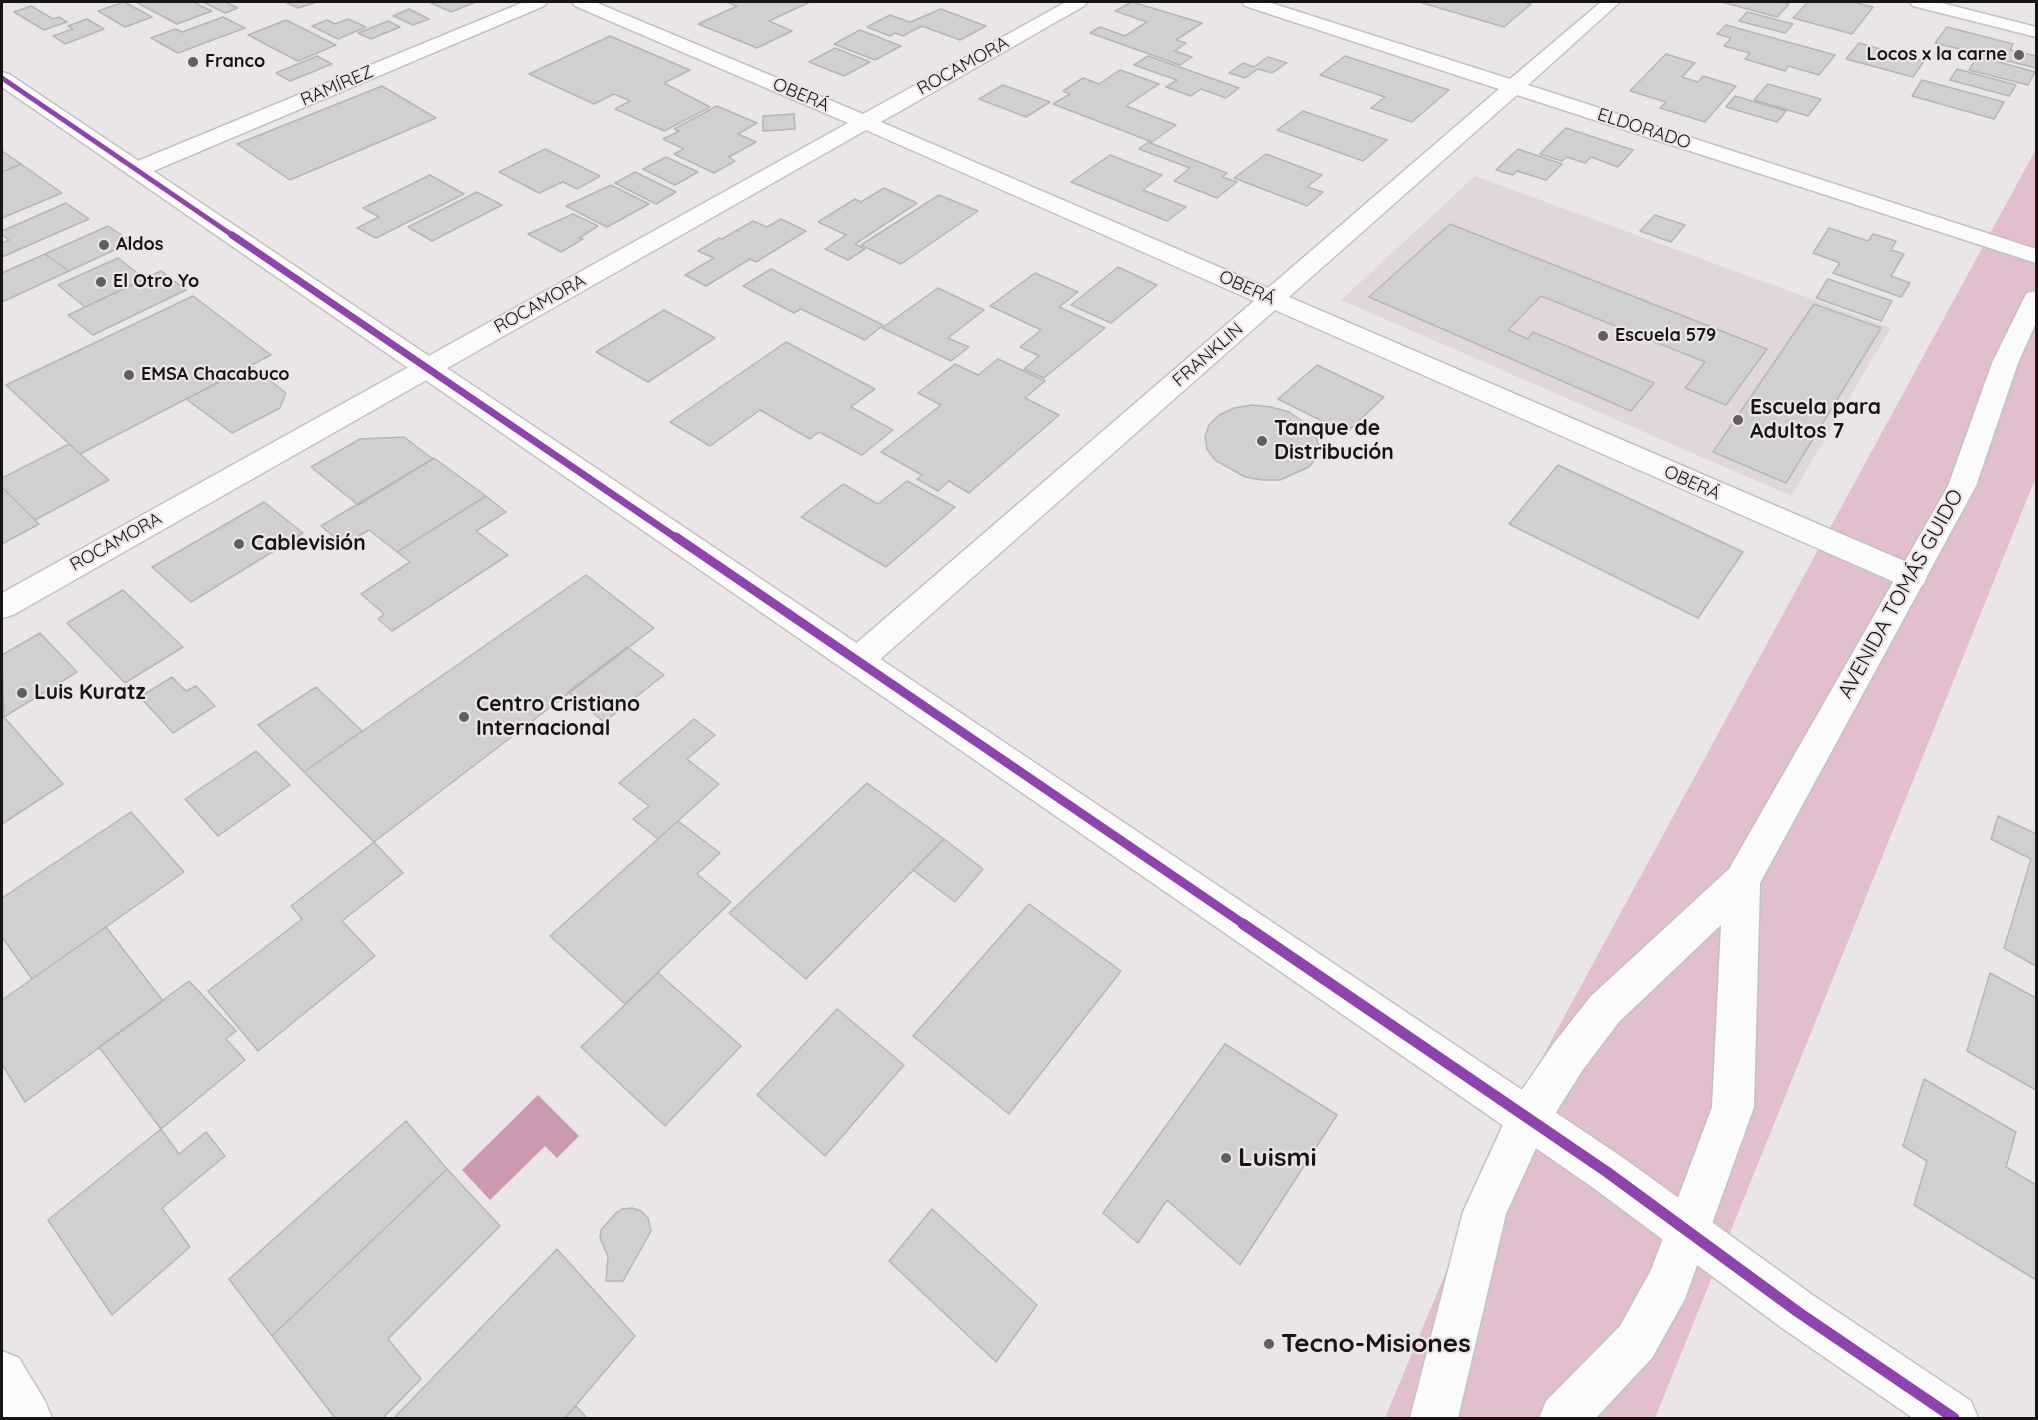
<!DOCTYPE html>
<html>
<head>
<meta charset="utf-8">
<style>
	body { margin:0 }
	#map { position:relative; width:2038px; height:1420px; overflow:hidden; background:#eae6e8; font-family:Quicksand,sans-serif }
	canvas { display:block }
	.frame { position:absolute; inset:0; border:3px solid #171416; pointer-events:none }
</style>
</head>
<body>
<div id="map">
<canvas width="2038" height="1420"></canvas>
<div class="frame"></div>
</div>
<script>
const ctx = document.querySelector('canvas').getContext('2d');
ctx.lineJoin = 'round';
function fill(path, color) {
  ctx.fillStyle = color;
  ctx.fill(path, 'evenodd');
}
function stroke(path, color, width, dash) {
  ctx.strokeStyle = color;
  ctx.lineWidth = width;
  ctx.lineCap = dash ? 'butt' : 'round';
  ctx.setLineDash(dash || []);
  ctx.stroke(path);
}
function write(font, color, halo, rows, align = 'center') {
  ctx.font = font + ' Quicksand,sans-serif';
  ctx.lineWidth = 4.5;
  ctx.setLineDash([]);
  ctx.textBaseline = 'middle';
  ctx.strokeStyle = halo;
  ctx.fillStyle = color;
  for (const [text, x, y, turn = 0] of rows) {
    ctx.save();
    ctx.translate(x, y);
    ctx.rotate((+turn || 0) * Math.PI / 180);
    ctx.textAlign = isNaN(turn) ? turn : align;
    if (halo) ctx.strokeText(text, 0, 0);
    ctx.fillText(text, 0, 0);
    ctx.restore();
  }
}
fill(new Path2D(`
	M1475 176 1891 328 1791 496 1341 300Z`), '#e1d7db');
fill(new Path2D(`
	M2036 149V477L1655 1418H1385L1514 1109Z`), '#e1bfcf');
fill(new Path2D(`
	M538 1095 579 1136 557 1158 545 1146 490 1200 462 1170Z`), '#cc98b2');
const building = new Path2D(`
	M124 2 152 17 125 27 98 11Z
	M136 2H193L212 11 177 24Z
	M203 2H225L238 8 225 13Z
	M285 2H317L298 8Z
	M429 2H476L451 12Z
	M726 2H810L769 21 792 31 757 48 698 24 737 6Z
	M1132 2 1202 23 1176 40 1186 43 1175 51 1192 57 1180 65 1090 33 1100 27 1125 36 1147 22 1115 11Z
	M1419 2H1521L1531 4 1504 27Z
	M1722 2H1780L1789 4 1777 17Z
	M1808 2H1853L1873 7 1852 34 1793 18Z
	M31 6 53 19 59 17 67 22 44 30 14 12Z
	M409 9 429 19 413 25 393 16Z
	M941 9 986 26 960 40 922 26 903 36 895 33 890 36 867 27 890 15 910 22Z
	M1747 12 1793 24 1785 33 1739 21Z
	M223 17 245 28 178 53 151 38 175 29 182 32Z
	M87 19 104 29 65 44 53 36 73 29 68 26Z
	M348 19 366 27 338 39 312 26 327 20 335 24Z
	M286 20 336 45 298 61 248 35Z
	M388 21 400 27 371 39 358 33Z
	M1726 25 1835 55 1819 75 1788 66 1785 71 1745 59 1750 53 1724 46 1731 38 1717 34Z
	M1947 27 2013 44 2010 50 2036 56V68L1935 43Z
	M860 30 901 46 875 60 834 44Z
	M610 36 690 70 664 83 710 107 664 131 615 109 630 101 614 94 594 104 529 74Z
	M1859 43 1924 61 1913 77 1846 59Z
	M835 48 870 62 844 76 809 62Z
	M1666 54 1695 63 1682 77 1698 82 1703 76 1736 86 1705 122 1660 108 1666 102 1630 91Z
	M317 56 332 64 290 81 276 73Z
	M1148 56 1239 88 1226 98 1201 89 1191 96 1166 87 1177 80 1134 65Z
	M1345 56 1449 90 1412 122 1371 108 1385 97 1320 75Z
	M1977 56 2035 72 2028 85 1969 70Z
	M1268 57 1287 63 1272 73 1258 69 1245 78 1229 73 1243 63 1254 67Z
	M1957 69 2016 85 2009 96 1950 80Z
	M1120 70 1159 84 1126 106 1176 125 1152 142 1053 104 1070 94 1063 91 1083 78 1099 84Z
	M1922 80 2004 102 1994 119 1912 96Z
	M1768 84 1821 99 1808 116 1754 100Z
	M1003 85 1050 102 1026 117 979 99Z
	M382 86 436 118 290 180 237 144Z
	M1735 96 1786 111 1777 122 1726 107Z
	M717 106 757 123 738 134 756 142 729 157 735 161 714 173 674 154 684 149 663 139 679 131 674 129Z
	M1303 111 1387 140 1363 161 1277 130Z
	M794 114 795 129 763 131V116Z
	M1566 128 1633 150 1618 167 1591 157 1585 163 1567 157 1562 161 1540 154Z
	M1148 142 1227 173 1222 177 1237 182 1217 198 1174 181 1190 168 1139 149Z
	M545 149 600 176 577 189 563 182 539 193 499 172Z
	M1518 149 1562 164 1546 180 1517 171 1513 175 1496 170Z
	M2 151 21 164 2 172Z
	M1266 154 1322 175 1307 187 1323 192 1307 206 1234 178Z
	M1110 155 1162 175 1143 190 1186 207 1167 221 1071 182Z
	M666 157 698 172 675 185 643 169Z
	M21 164 62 193 2 218V172Z
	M635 172 676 192 656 204 615 183Z
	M430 175 464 194 376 238 357 228 379 217 363 208Z
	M611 185 649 204 607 227 566 206Z
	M884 188 917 203 855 244 865 249 848 260 825 249 846 235 818 222 855 199 861 202Z
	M477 192 502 205 432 241 408 227Z
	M939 195 978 211 901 264 861 245Z
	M66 203 89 219 2 257V243L9 240 2 235V231Z
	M573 214 598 226 579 238 583 239 561 252 528 234Z
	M1655 215 1685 225 1671 242 1640 231Z
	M781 219 806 231 756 262 750 259 706 286 685 275 714 258 698 251 719 238 722 239 753 221 767 227Z
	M1450 224 1767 349 1726 405 1685 388 1705 362 1541 296 1508 330 1528 339 1533 332 1654 383 1631 411 1369 297Z
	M108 226 132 242 69 271 45 254Z
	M1829 228 1868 241 1873 234 1896 241 1891 250 1904 254 1891 276 1910 283 1901 297 1833 273 1840 263 1813 253Z
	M45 254 69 271 2 302V273Z
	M118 258 145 279 85 307 58 285Z
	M1118 267 1157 285 1111 323 1071 305Z
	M771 269 883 325 865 340 801 309 794 313 743 286Z
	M161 271 186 290 93 335 68 315Z
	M1035 273 1078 292 1059 307 1105 328 1044 378 1024 369 1039 356 1020 347 1041 330 990 306Z
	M1828 279 1892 301 1881 321 1816 298Z
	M938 288 984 310 948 338 969 347 951 361 882 328Z
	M193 296 271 355 80 454 6 385Z
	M1814 304 1881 328 1786 483 1713 452Z
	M664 310 715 338 648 382 596 352Z
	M786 342 875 389 851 407 893 430 862 455 819 432 810 439 760 410 710 446 670 422Z
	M998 359 1045 381 1025 398 1059 415 969 493 949 481 938 491 917 479 922 475 881 452 941 405 918 393 955 364 978 375Z
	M1317 365 1384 397 1346 433 1278 399Z
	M251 366 286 393 280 408 232 433 186 399Z
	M1252 405 1271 407 1289 412 1304 422 1315 434 1319 446 1317 457 1309 467 1280 480H1262L1245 477 1215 460 1207 449 1205 437 1209 425 1219 415 1234 408Z
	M404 437 433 459 358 505 311 467 360 439Z
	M69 444 109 480 35 520 2 487V478Z
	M434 458 486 496 397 552 369 530 344 545 321 526Z
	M1558 465 1743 552 1698 618 1509 524Z
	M907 481 955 507 886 567 801 517 843 484 878 504Z
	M2 487 39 524 2 544Z
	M486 496 506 512 476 531 508 555 392 631 378 619 384 614 361 594 410 562 397 552Z
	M264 502 303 533 191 602 152 567Z
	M586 575 654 628 374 842 304 772Z
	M123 590 183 647 125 683 67 623Z
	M40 633 77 672 4 717 2 655Z
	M627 647 664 675 604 722 568 692Z
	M172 677 186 691 196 686 215 706 173 733 140 697Z
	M316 687 362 731 304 772 258 725Z
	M2 715 63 784 2 824Z
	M694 719 715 735 687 759 719 784 658 839 633 819 649 806 619 783Z
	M256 751 290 785 218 836 185 799Z
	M867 783 944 839 806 979 729 913Z
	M131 812 184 872 32 979 2 937V898Z
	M1998 816 2036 834V966L2004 948 2031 859 1991 839Z
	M678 821 720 853 697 874 731 902 625 1004 550 936Z
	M944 839 983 869 955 902 913 870Z
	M374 842 403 873 342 921 375 956 258 1051 208 991 302 919 291 906Z
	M1029 904 1121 971 1009 1114 913 1036Z
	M106 927 163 1001 25 1102 2 1064V1000Z
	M658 973 741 1046 665 1126 581 1047Z
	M1990 973 2036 998V1090L1967 1051Z
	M189 981 236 1031 226 1039 245 1060 161 1129 99 1047Z
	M837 1009 904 1065 825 1156 757 1095Z
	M1225 1044 1337 1115 1240 1265 1167 1200 1138 1243 1103 1213Z
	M1924 1079 2016 1132 2006 1167 2036 1185V1280L1914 1205 1927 1161 1903 1146Z
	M406 1121 447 1169 272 1336 229 1279Z
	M161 1129 179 1154 206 1132 225 1156 162 1208 190 1247 112 1315 48 1220Z
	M447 1169 500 1226 388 1339 421 1379 383 1418H335L272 1336Z
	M632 1208 641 1211 648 1218 651 1231 623 1281H606L608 1256 600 1238 601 1230 616 1213 622 1209Z
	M932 1209 1037 1305 996 1362 889 1261Z
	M557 1249 635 1336 565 1418H394Z
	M576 1406 587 1418H565Z`);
fill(building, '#d0d0d1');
stroke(building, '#b7b6b7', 1.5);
const minor = new Path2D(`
	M524 2H547L544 6 144 175H128L125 170 128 165Z
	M572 2H595L863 114 1066 2H1087L1084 6 881 122 1268 288 1499 89 1245 6 1242 2H1268L1510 79 1601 2H1620L1528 85 2036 249V263L1517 95 1289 297 1923 569 1927 577 1923 585 1912 588 1901 585 1275 310 868 670 857 674 846 670 841 661 846 652 1254 301 866 130 13 615 2 618V593L848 123 575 6Z
	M1910 2H1938L2036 27V37L1913 6Z
	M2 1351 19 1358 45 1401 52 1418H2Z`);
const secondary = new Path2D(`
	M2036 291V323L2018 363 1976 486 1760 883 1754 1107 1685 1299 1652 1358 1596 1418H1539L1546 1401 1620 1326 1651 1270 1712 1107 1721 925 1619 1022 1582 1071 1543 1133 1506 1214 1458 1418H1410L1463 1212 1513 1103 1554 1043 1591 996 1729 869 1948 486 1992 363 2024 298 2027 293Z`);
const primary = new Path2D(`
	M2 72 9 74 1622 1157 1814 1296 1971 1401 1978 1418H1913L1782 1328 1592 1187 2 87Z`);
stroke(minor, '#c4c1c2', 3);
stroke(secondary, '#c4c1c2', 3);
stroke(primary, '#c4c1c2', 3);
fill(minor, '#fcfbfc');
fill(secondary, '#fcfbfc');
fill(primary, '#fcfbfc');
stroke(new Path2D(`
	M2 78 235 237`), '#8e44ad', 5);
stroke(new Path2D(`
	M232 235 678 539`), '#8e44ad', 7);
stroke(new Path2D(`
	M676 537 1245 925`), '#8e44ad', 9);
stroke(new Path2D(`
	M1243 924 1607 1172 1798 1312 1954 1418`), '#8e44ad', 11);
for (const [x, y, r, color] of [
	[2019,55,6,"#615e60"],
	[193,62,6,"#615e60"],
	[104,245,6,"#615e60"],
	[101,282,6,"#615e60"],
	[1603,336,6,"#615e60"],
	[129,375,6,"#615e60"],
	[1738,420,6,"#615e60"],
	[1262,441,6,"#615e60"],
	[239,544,6,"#615e60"],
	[22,693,6,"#615e60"],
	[464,717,6,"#615e60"],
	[1226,1158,6,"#615e60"],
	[1269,1344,6,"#615e60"]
]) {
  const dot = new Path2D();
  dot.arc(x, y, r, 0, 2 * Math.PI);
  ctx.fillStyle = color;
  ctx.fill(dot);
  stroke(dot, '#ece4e7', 2);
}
write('bold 18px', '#171416', '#ece4e7', [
	["Locos x la carne",2007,55,"right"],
	["Franco",205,62],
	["Aldos",116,245],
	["El Otro Yo",113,282],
	["Escuela 579",1615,336],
	["EMSA Chacabuco",141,375]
], 'left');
write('18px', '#171416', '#ece4e7', [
	["ROCAMORA",963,66,-29],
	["RAMÍREZ",337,86,-23],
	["OBERÁ",801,95,23],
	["ELDORADO",1644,129,18],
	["OBERÁ",1247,288,24],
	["ROCAMORA",540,304,-29],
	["FRANKLIN",1208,355,-41],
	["OBERÁ",1692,483,24],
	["ROCAMORA",116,542,-29]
]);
write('bold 21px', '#171416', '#ece4e7', [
	["Escuela para",1750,408],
	["Adultos 7",1750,432],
	["Tanque de",1274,429],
	["Distribución",1274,453],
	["Cablevisión",251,544],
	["Luis Kuratz",34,693],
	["Centro Cristiano",476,705],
	["Internacional",476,729]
], 'left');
write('21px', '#171416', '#ece4e7', [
	["AVENIDA TOMÁS GUIDO",1901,594,-61]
]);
write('bold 26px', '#171416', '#ece4e7', [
	["Luismi",1238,1158],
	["Tecno-Misiones",1281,1344]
], 'left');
</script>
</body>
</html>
